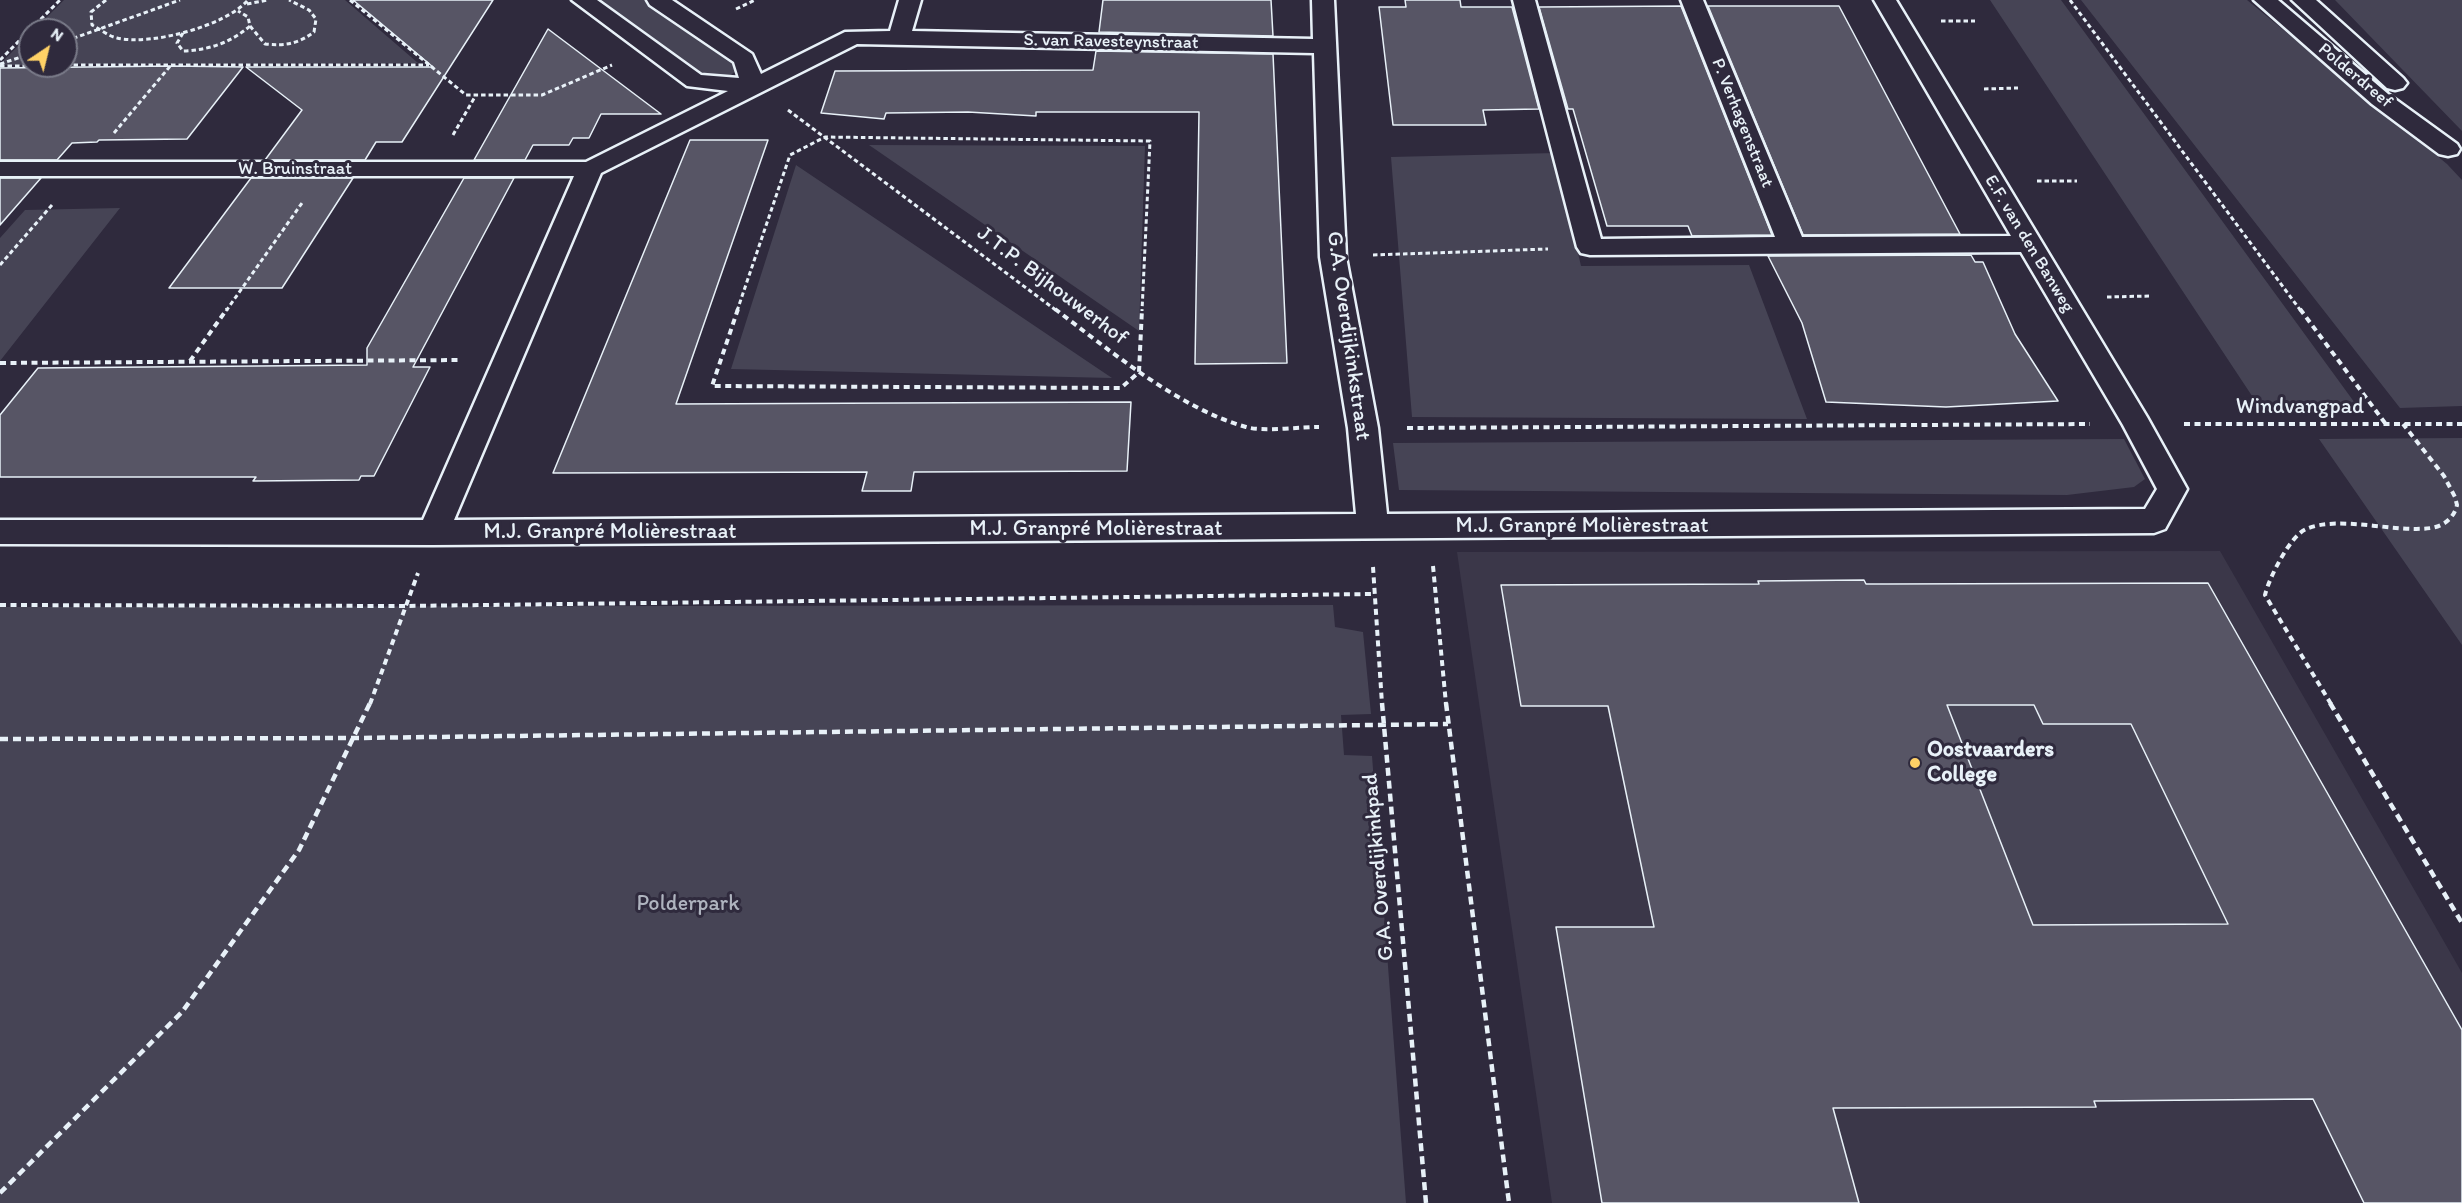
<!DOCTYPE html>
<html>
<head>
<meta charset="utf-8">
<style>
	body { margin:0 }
	#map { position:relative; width:2462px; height:1203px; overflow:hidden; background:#2f2a3d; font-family:Itim,sans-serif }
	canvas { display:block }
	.north { position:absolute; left:18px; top:18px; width:60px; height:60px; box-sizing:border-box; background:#2f2a3d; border:2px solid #797a88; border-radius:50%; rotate:35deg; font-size:16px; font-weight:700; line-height:24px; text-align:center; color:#e8f1f8 }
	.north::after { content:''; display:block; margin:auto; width:21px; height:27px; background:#ffd166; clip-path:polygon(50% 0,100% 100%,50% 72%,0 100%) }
</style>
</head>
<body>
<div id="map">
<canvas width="2462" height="1203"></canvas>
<div class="north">N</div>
</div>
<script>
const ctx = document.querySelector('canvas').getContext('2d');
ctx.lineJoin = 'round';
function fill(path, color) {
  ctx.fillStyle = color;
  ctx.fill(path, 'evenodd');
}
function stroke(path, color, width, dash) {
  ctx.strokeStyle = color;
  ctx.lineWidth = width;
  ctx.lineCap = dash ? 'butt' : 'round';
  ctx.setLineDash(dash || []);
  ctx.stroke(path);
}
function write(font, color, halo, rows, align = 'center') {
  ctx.font = font + ' Itim,sans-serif';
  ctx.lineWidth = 6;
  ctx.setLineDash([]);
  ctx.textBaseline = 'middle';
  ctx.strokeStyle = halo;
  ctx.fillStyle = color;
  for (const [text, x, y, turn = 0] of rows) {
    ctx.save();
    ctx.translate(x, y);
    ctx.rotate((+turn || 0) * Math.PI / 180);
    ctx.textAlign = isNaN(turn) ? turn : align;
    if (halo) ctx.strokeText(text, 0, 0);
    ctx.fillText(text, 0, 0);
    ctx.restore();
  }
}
fill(new Path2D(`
	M2220 551 2462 973V1203H1552L1457 552Z`), '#3b3749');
fill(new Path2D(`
	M64 0H345L418 63 66 64V30H34Z
	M592 0H646L734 61 737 70 727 78 699 77Z
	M1990 0H2061L2360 410 2260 408Z
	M2081 0H2247L2447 164 2462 180V406L2400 408Z
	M2335 0H2462V131Z
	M30 34V65H0V64Z
	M869 145 1145 146 1139 331Z
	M1555 153 1581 266 1749 265 1807 419 1412 417 1391 157Z
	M796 165 1112 378 731 369Z
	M120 208 0 361V238L25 210Z
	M2462 438V645L2319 439Z
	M2124 439 2145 479 2134 487 2067 495 1399 490 1393 443Z
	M1333 605 1335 627 1363 632 1371 714 1341 715 1344 755 1372 756 1406 1203H0V607Z
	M2121 704 2228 924 2033 925 1947 705Z`), '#464455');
const building = new Path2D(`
	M353 0H493L402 142H376L365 160H265L302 110 246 67H433Z
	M1103 0H1271L1273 36 1099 32Z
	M1405 0H1460L1461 7H1512L1539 109 1483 110 1486 125H1393L1379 7H1406Z
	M1681 6 1772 235 1692 236 1688 226H1607L1573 109H1568L1539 7Z
	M1708 6H1839L1960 234 1803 235Z
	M548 29 661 114H601L589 138H573L569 145H533L525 160H474Z
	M1096 51 1273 54 1287 363 1195 364 1199 112H1036V116L968 112 886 113 884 119 821 113 835 71 1093 70Z
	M172 66 243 67 187 139 99 140 97 142 72 143 57 160H0V68Z
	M690 140H768L676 404 1131 402 1127 471 914 472 911 491H862L867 472 553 473Z
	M0 178H41L0 225Z
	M251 178H353L282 288H169Z
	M464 178H514L413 367H430L374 476H361L359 480 253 481 256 477H0V415L38 368 367 365V348Z
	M1971 255 1975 262H1983L2015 334 2058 401 1946 407 1826 402 1802 323 1768 256Z
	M1864 580 1866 584H1888L2208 583 2462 1030V1203H2364L2313 1099 2094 1101 2096 1107 1833 1108 1859 1203H1602L1556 927H1654L1608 706H1521L1501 585 1759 584 1758 581ZM1947 705H2034L2043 724H2131L2228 924 2033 925Z`);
fill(building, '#575565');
stroke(building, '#e8f1f8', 1.5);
const street = new Path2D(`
	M572 0H597L701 75 739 78 734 62 650 5 647 0H672L752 54 761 74 845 32 890 31 899 0H921L912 31 1313 39 1312 0H1334L1346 257 1378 428 1387 514 2145 509 2157 489 2123 425 2021 252 1590 255 1581 253 1577 247 1513 0H1535L1601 239 1775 237 1681 0H1703L1802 237 2011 236 1874 0H1896L2147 417 2187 489 2165 529 2154 533 433 545 0 544V520H423L574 176H0V162H586L728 91 687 86ZM857 44 1314 53 1320 257 1348 428 1356 514 454 520 601 173Z`);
const secondary = new Path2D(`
	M2254 0H2278L2388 94 2457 144 2460 149 2457 154 2448 156 2439 154 2372 104Z
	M2292 0H2316L2403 78 2407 83 2403 88 2395 90 2387 88Z`);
stroke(street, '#e8f1f8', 5);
stroke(secondary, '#e8f1f8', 5);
stroke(new Path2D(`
	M106 0 91 12 92 25C100 29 108 36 117 38 150 46 226 26 248 0
	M350 0 466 95H542L612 65
	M2070 0 2301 311
	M247 4 268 0
	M736 9 755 0
	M1941 21H1975
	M250 26 265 44C285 46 298 44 314 32L316 19 309 10 289 0
	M30 30 60 0
	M183 33 177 43 183 51C209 50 230 43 250 26L248 17 238 11
	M66 41 180 0
	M0 60 30 30
	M0 64 30 54
	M66 65H429
	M0 66H30
	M1984 89 2018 88
	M788 110 1057 311
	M114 133 172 64
	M453 135 476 95
	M2037 181H2077
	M1373 255 1548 249
	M0 265 52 205
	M2107 297 2150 296
	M226 311 302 203
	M737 311 790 155 825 137 1150 141 1142 311`), '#e8f1f8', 3, [4.5, 3]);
stroke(new Path2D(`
	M738 309 712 386 1121 388 1139 372 1142 309
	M1055 309C1109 350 1180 409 1246 427 1262 432 1300 427 1319 427
	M2300 309 2385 423
	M190 361 227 309
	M0 363 461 360
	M2184 424H2462
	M1407 428 2090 424
	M1433 566 1446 704
	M1373 567 1382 704
	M0 605 405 606 1373 594
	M370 704 418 573
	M2331 704 2265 595C2269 578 2290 536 2306 529 2339 515 2395 533 2431 528 2444 526 2454 518 2457 505L2455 497 2444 476 2403 424`), '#e8f1f8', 4, [6, 4.5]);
stroke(new Path2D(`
	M1382 703 1426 1203
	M1446 703 1509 1203
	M2330 703 2462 923
	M0 739 355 738 1448 724
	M0 1193 182 1012 299 850 370 703`), '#e8f1f8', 4.5, [8, 5]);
fill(street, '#2f2a3d');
fill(secondary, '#2f2a3d');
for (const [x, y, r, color] of [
	[1915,763,6,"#ffd166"]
]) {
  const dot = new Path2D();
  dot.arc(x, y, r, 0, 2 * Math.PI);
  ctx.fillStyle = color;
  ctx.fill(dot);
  stroke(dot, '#2f2a3d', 2);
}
write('18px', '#e8f1f8', '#2f2a3d', [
	["S. van Ravesteynstraat",1111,42,1],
	["Polderdreef",2355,76,40],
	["P. Verhagenstraat",1742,123,68],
	["W. Bruinstraat",295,169],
	["E.F. van den Banweg",2029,244,59]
]);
write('22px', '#e8f1f8', '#2f2a3d', [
	["J.T.P. Bijhouwerhof",1052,286,37],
	["G.A. Overdijkinkstraat",1348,336,82],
	["Windvangpad",2300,407],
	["M.J. Granpré Molièrestraat",1582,526],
	["M.J. Granpré Molièrestraat",1096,529],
	["M.J. Granpré Molièrestraat",610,532],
	["G.A. Overdijkinkpad",1379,867,-95]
]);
write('bold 22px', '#e8f1f8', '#2f2a3d', [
	["Oostvaarders",1927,750],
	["College",1927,775]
], 'left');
write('22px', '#afb4bf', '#2f2a3d', [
	["Polderpark",688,904]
]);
</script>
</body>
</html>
